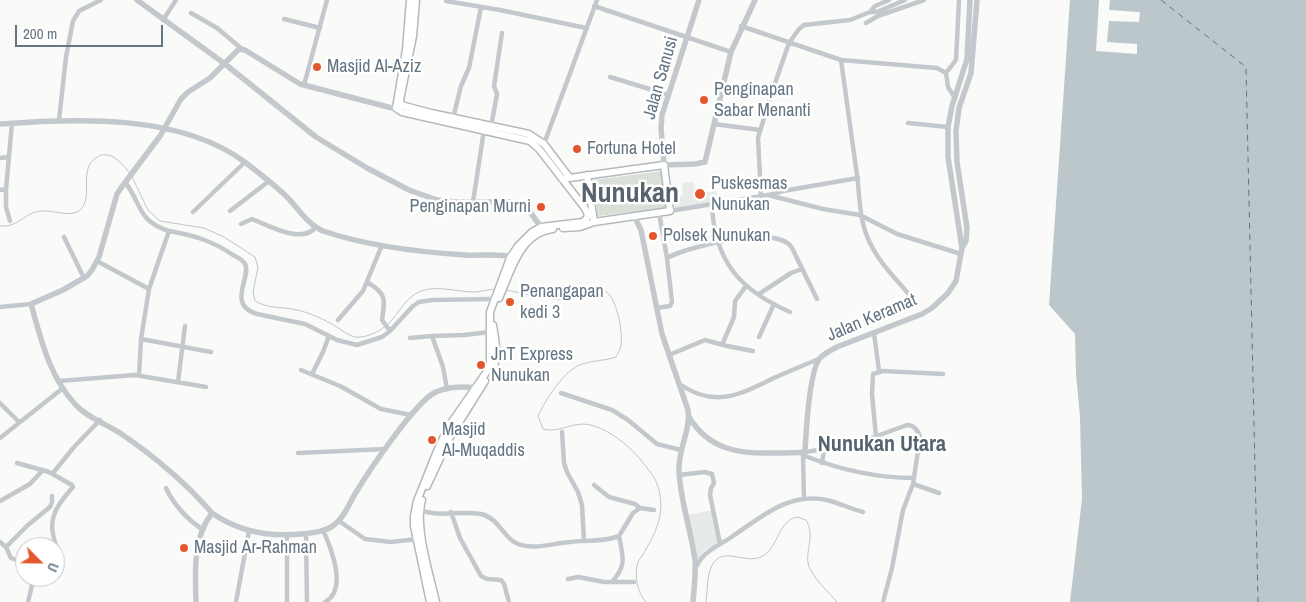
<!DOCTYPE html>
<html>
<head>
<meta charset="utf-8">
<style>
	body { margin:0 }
	#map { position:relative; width:1306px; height:602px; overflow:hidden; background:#fafaf8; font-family:"Archivo Narrow",sans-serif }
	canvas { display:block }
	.north { position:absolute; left:15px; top:537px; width:50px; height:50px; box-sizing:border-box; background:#fff; border:1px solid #c1c8cd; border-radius:50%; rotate:113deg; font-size:14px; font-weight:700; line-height:20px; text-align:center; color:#657683 }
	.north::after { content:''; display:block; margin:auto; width:18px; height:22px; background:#e4572e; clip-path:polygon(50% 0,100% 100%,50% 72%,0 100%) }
	.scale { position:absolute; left:15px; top:25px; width:148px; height:22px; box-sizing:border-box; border:2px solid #657683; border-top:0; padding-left:6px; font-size:15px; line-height:18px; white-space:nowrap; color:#657683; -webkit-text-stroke:4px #fff; paint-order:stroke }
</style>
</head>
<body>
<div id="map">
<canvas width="1306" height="602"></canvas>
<div class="north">U</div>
<div class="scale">200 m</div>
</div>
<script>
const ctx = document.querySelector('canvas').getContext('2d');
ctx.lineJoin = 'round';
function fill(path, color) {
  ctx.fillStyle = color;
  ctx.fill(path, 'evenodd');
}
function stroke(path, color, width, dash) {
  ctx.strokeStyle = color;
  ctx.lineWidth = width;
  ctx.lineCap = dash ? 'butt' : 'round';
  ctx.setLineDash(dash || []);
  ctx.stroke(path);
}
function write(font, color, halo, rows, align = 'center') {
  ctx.font = font + ' "Archivo Narrow",sans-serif';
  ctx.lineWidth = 5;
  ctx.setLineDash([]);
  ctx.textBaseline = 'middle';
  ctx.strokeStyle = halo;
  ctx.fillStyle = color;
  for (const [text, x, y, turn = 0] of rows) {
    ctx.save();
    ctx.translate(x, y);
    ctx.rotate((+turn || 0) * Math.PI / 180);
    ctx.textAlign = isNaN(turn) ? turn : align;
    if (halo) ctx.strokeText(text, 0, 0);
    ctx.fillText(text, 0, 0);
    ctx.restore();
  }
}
fill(new Path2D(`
	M693 182 694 187 701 193 716 191 717 202 675 208 673 197 683 195 682 183Z
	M712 510 718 544 705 550 696 562 687 515Z`), '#e8e9e9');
fill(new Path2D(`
	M663 171 667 208 597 216 593 180Z`), '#dadfd7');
fill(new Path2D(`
	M1070 0H1306V602H1070L1082 499 1080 417 1076 374 1075 334 1049 305Z`), '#bbc7cb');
fill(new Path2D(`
	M1099 0H1110L1109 10 1140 12 1139 22 1109 21 1107 42 1137 44V54L1096 51Z`), '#fafaf8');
stroke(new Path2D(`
	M132 177 148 210 160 221 204 228 224 237 255 257 258 267 253 292 255 301C267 308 279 307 292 309 304 311 317 316 328 322 337 326 345 334 355 337 364 338 373 334 380 330 398 320 401 299 421 291 438 285 456 292 474 292 481 292 489 289 496 289
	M0 226C3 226 8 226 11 225 22 221 30 211 42 211 53 210 71 218 80 210 94 198 78 169 96 158 100 155 102 154 107 155 116 156 125 166 130 174
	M505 290C523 293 549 300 566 300 579 301 589 287 603 290 617 294 623 333 621 346 620 350 618 353 616 357 605 361 594 360 582 364 564 370 546 399 538 416L543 429C561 434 574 419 594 426 612 432 628 445 640 459 646 467 654 475 657 484 666 508 658 529 646 549 644 554 640 558 638 562 634 574 637 593 646 602
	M706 602C708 589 706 571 715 561 726 548 747 565 763 556 778 547 779 520 797 517L806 520C815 535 806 548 808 563 810 575 829 593 837 602`), '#bbc7cb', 1);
stroke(new Path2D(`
	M1161 0 1246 67 1258 602`), '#60757c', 1, [6, 5]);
const secondary = new Path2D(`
	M410 0 406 50 396 108 402 112 530 141 539 149 584 207 588 214 587 218 583 222 541 227 532 232 518 246 510 258 490 312V367L449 426 437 451 417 501 414 516V526L430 602
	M416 0 413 36 400 100 401 105 431 113 529 134 544 144 569 177
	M587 175 594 222
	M562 179 664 165 670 211 594 222 580 227 563 228
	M499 298C511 272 519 233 553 229
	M493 369C499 356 495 339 493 325
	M427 486 450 437 485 381
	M422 500C414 526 430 575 436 602`);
stroke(secondary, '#b3babf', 9);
stroke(new Path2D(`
	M446 1 500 10 586 28
	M594 6 731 52
	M870 12 875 6 889 0
	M191 13 217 28 242 49
	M284 19 320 28
	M163 20 176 0
	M866 23 878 16 924 0
	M741 26 841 60 937 68 946 73 948 87 955 98
	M841 60C846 98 852 137 857 175 860 199 859 221 870 243 880 264 897 280 912 298
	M946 73 956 60 959 0
	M610 77 669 95
	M304 85 327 0
	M453 118 461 86 469 68 481 7
	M59 120 66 57 73 21 79 11 101 0
	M908 123 948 127
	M714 124 760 130
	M491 127 497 94 494 86 502 33
	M544 144 597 0
	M0 158 9 157
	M125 182C142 204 137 221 169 231
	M6 189V207L10 221
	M0 190 6 189 12 123
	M769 195 783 191 858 178
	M761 196 758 138 773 89 789 43 799 29 804 25 850 20 870 12H877L905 0
	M473 202 484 130
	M712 206C715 262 740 290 790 312
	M230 211 269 181
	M670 211 768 195 823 209 860 215 897 234 961 254
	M193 212 245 162
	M659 213 667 258
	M241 224 252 219C268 225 302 245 316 227
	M64 237 84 278
	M97 261 149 289
	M367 282C387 294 385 299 382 320L390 331
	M759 294 791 273 802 269
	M0 307 31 304
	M656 308 670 306 672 302 667 258C687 247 778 223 792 248L817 299
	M338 320 363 291 382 245
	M874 333 879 371
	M759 337 774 304
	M410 338 432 336
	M141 339 211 352
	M722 345 734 317 735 301 746 286
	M669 355 705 340 727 346 753 351
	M301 370 340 386 381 409 411 415
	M312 374 323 352 329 336
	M139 375 141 339 149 289 169 231C193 235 213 241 233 255 237 257 243 260 245 264 252 276 226 305 257 314L305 324 337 340 357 345 382 337 390 331 413 306 419 302 432 300 494 299
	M59 381 135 375 206 387
	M178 382 185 326
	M681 385C716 409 743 393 776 377 790 371 804 365 819 359
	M447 389 443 367 432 336 464 335 490 332
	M561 393 612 410 628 420 657 444 681 450
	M0 403 19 422
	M562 432 564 463 567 472 578 492 582 505 584 541
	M876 437 872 394 873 374 883 371 943 374
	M0 438 63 388
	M802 452 805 456C841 470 875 478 914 478
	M805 452 852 445 907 425C914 425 919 431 920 438L913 484 903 510 892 568 883 602
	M298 453 386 449
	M803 455 804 499
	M17 463 49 472 72 485 73 487C61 501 49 514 53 534 54 540 56 545 57 550L55 554
	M822 463 824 450
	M53 473 74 447 100 420
	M679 475 705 472 712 474 714 483 711 488 710 495 720 544
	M913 484 939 493
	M594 485 609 497 635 504 640 508 654 510
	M166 488C173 504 188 520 202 529
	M0 501 30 484 43 470
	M420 510C439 518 461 510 481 514 499 518 503 537 516 543 533 551 553 543 570 542 585 540 601 542 616 537L619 536 633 513 640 508
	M451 512 460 538 481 576 487 579 501 580 504 584 509 602
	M339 521 365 539 391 542 417 539
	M323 530C331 548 348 590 325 602
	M306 534 307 602
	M0 542 6 547 28 525 50 507 52 502V496
	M6 547 11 558 25 563
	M696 567C704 550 719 546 733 536 763 516 788 492 827 500 839 503 851 509 863 512
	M568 579 578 577 604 582H634
	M612 582C627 565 623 557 619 536
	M28 602 34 577
	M236 602 249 531
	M287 602V535`), '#c3c8cc', 4.5);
stroke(new Path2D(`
	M137 0 225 64 316 137 367 168 409 190 437 200 457 202H511L521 205 530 212 541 227
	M699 0 662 115 661 128 664 165 695 164 705 162 731 52 755 0
	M400 106 392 108 300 84 245 50 239 49 210 78 188 92 181 99 160 136 121 188 117 194 99 257 92 270 87 276 63 290 31 304C41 339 49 376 75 404 86 417 106 424 120 433 154 456 185 482 212 513 239 532 269 537 301 534 312 533 325 532 334 525 344 518 349 504 355 494 368 472 414 404 434 393 445 387 467 385 479 389
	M0 124C77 118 182 114 246 163 260 174 275 185 287 197 298 208 308 225 323 231 367 246 418 252 465 255 479 256 500 253 514 257
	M634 216 641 230 662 334 688 410C691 430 678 449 679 470 680 500 691 530 695 560 696 574 694 588 693 602
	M962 248 966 241 967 228 957 162 956 131 959 108 971 73 977 0
	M689 417C709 450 739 454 774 453 784 453 795 453 805 452 806 433 809 371 820 358 825 353 831 350 837 347L922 314 932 308 948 293 956 281 962 248 948 157V127L952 106 967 59 970 0
	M196 602C195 572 193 537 212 513`), '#c3c8cc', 5.5);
stroke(secondary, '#fff', 6);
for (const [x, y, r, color] of [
	[317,67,5,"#e4572e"],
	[704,100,5,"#e4572e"],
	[577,149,5,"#e4572e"],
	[700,194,6,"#e4572e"],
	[541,207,5,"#e4572e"],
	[653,236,5,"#e4572e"],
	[510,302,5,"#e4572e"],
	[481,365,5,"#e4572e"],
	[432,440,5,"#e4572e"],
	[184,548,5,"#e4572e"]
]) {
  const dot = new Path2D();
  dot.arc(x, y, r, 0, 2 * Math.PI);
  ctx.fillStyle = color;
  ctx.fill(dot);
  stroke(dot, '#fff', 2);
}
write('18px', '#657683', '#fff', [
	["Masjid Al-Aziz",327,67],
	["Penginapan",714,90],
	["Sabar Menanti",714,111],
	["Fortuna Hotel",587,149],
	["Puskesmas",711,184],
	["Nunukan",711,205],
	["Penginapan Murni",531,207,"right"],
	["Polsek Nunukan",663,236],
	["Penangapan",520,292],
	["kedi 3",520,313],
	["JnT Express",491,355],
	["Nunukan",491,376],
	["Masjid",442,430],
	["Al-Muqaddis",442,451],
	["Masjid Ar-Rahman",194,548]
], 'left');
write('18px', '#657683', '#fff', [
	["Jalan Sanusi",661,78,-74],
	["Jalan Keramat",872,318,-23]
]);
write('bold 22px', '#57646e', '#fff', [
	["Nunukan Utara",882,445]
]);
write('bold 28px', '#57646e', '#fff', [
	["Nunukan",630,194]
]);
</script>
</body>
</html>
